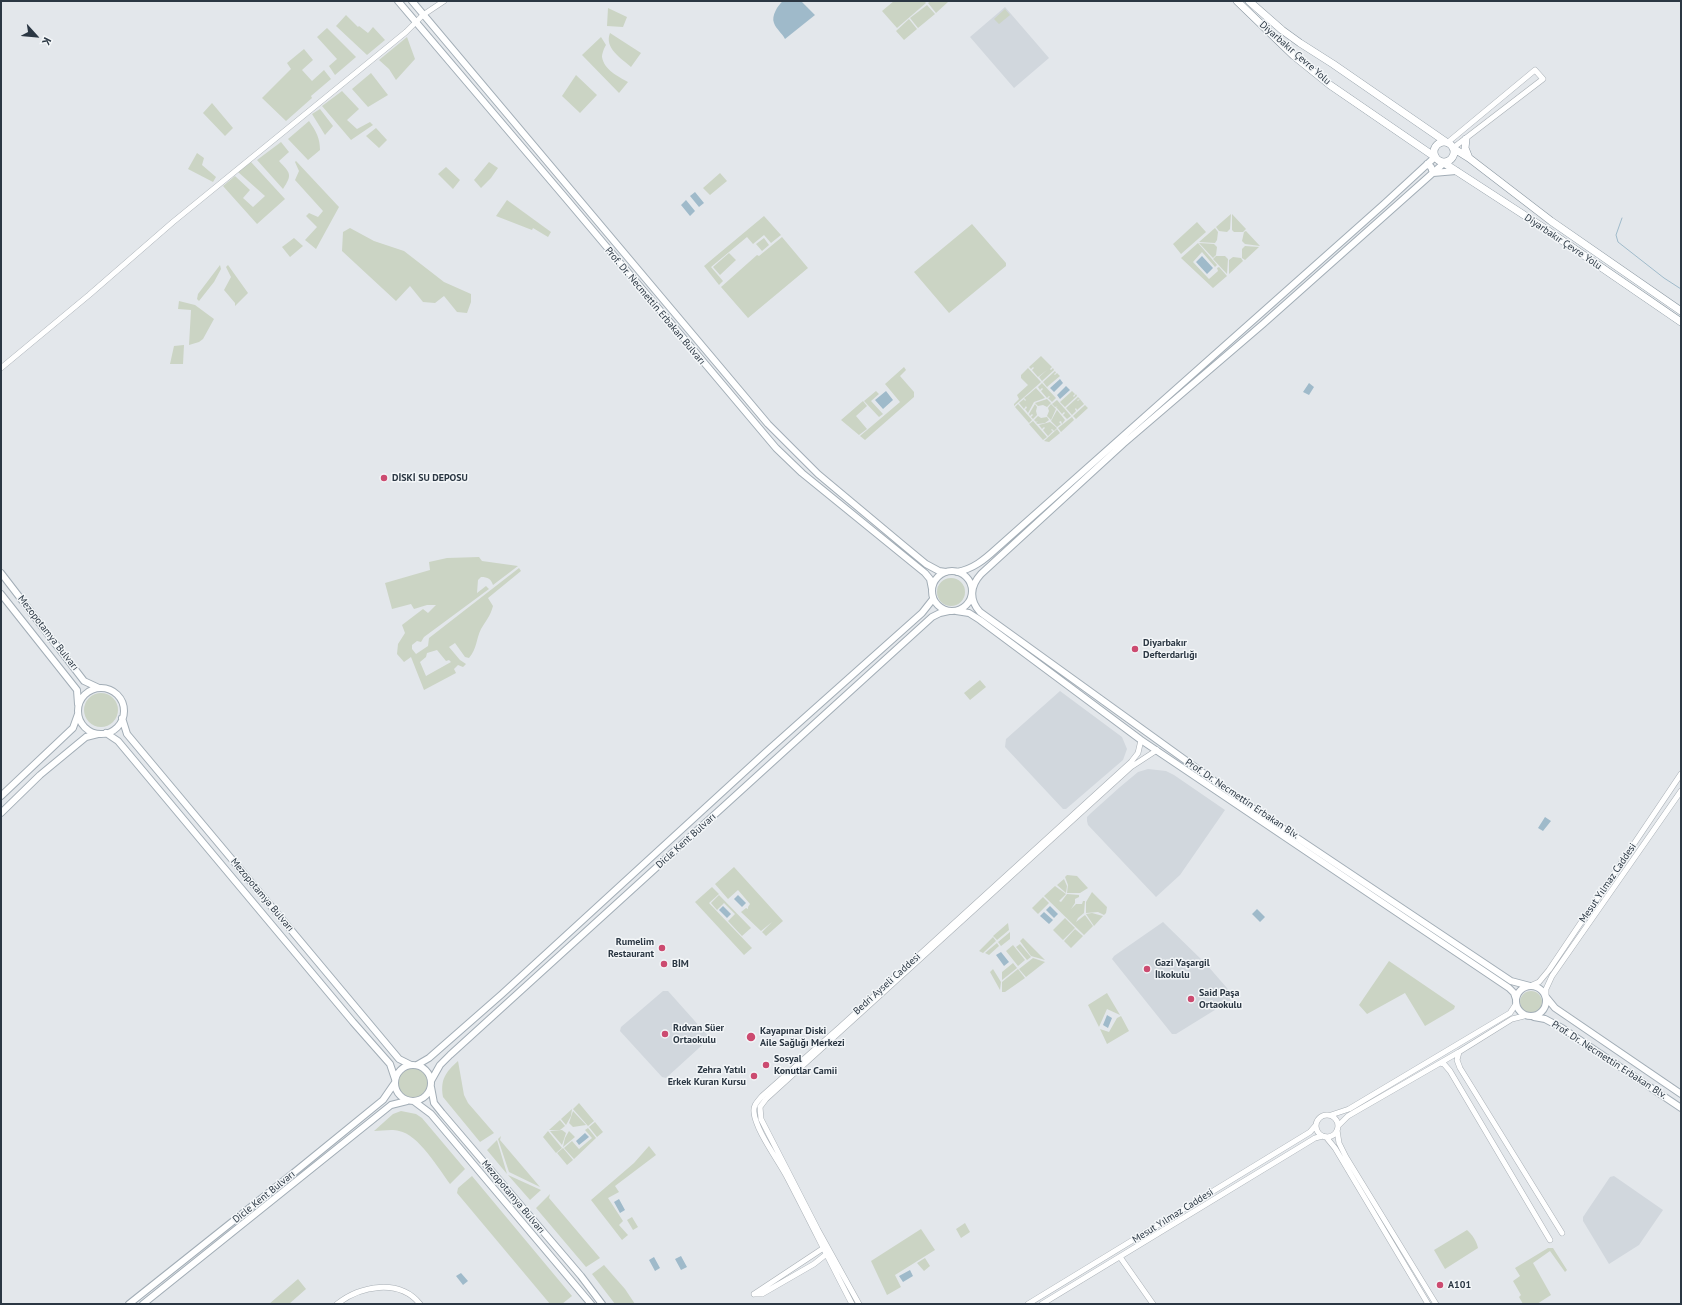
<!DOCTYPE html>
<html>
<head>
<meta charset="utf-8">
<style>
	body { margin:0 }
	#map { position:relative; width:1682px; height:1305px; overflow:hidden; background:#e3e7eb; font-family:"PT Sans",sans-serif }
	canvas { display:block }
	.frame { position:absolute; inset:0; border:2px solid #2b3743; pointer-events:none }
	.north { position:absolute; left:16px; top:16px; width:40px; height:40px; -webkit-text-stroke:3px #f3f6f8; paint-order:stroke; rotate:117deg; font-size:11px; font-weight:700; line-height:16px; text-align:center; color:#2b3743 }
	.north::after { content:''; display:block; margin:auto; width:14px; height:18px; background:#2b3743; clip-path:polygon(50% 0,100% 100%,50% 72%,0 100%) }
</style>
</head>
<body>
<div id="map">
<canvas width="1682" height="1305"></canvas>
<div class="frame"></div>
<div class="north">K</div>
</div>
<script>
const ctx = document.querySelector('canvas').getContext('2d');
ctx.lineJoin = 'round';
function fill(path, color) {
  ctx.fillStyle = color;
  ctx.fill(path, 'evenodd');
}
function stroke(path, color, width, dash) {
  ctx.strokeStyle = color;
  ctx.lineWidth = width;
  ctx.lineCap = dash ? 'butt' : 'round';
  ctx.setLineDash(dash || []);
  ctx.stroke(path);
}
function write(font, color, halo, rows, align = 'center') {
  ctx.font = font + ' "PT Sans",sans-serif';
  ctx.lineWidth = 3;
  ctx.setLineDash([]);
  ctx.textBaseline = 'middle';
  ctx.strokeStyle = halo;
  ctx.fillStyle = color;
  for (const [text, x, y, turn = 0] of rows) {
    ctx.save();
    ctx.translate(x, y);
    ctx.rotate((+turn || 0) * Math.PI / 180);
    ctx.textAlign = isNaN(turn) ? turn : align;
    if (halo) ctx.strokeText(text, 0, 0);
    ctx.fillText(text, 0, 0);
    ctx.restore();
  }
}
fill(new Path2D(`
	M1005 7 1049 58 1014 88 970 37Z
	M1060 691 1122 737 1127 749 1123 760 1066 809H1063L1005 747 1006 739Z
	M1148 769 1166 771 1174 775 1225 810 1180 875 1156 897 1088 825 1087 821V817L1091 813 1120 787 1138 772Z
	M1163 922 1205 963 1204 965H1207L1233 995 1231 1000 1176 1034H1172L1112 959 1114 956Z
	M663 991H668L710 1038 666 1078 662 1077 620 1031 621 1027Z
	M1614 1176 1663 1210 1639 1245 1609 1264 1583 1221V1217L1610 1177Z`), '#d1d7dd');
fill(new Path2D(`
	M894 1H924L926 3 897 28 882 11Z
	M931 1H947L948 2 936 13 928 3Z
	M927 5 935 14 918 28 910 18Z
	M608 8 627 17 623 27 607 26Z
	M1005 9 1010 15 999 24 994 19Z
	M346 15 358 27 359 26 368 33 373 27 385 40 367 55 336 26Z
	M909 19 917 29 904 40 896 31Z
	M327 28 356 57 335 75 329 66 337 59 317 37Z
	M610 33 641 53 631 67C621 58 604 48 610 33Z
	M407 37 415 59 396 80 389 69 379 60Z
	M601 37 606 45C604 48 602 54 602 57 604 70 619 77 628 82L619 93 582 55Z
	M304 49 313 60 302 70 312 81 324 70 331 79 311 96 312 98 286 121 262 98 291 69 287 63Z
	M371 73 388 95 368 107 352 89Z
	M576 75 597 95 580 113 562 96Z
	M342 91 359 109 347 120 357 129 370 122 373 125 351 140 322 106Z
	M212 103 233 128 225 136 203 113Z
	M320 109 333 126 325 135 312 114Z
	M309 121C316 131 320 138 320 150L308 160 288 139Z
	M376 128 387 140 379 148 366 136Z
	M281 142 289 152 279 161C290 173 293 174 283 189L257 160Z
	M197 153 204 158 202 165 216 177 213 182 188 169Z
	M296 161 339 207 316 249 305 240 317 227 306 216 309 213 318 217 323 211 295 180 299 171 295 162Z
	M251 162 285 199 257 224 223 186 235 176 250 190 243 198 253 207 265 196 238 172Z
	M489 162 498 168 491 178 481 188 474 180Z
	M446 167 460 180 453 189 438 174Z
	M720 173 727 181 710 195 703 188Z
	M507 200 551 232 548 237 533 228 532 230 496 216Z
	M1231 214 1230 229 1227 232 1219 231 1216 227Z
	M1232 214 1246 229 1243 232H1234L1232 230Z
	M764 216 781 235 771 243 764 235 753 244 747 237 711 267 723 281 719 285 704 266Z
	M1197 222 1206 232 1181 254 1173 244Z
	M972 224 1006 263V266L949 313 914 272Z
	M350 228 374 241 404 251 444 282 471 294V302L467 313 457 312 444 296 435 303 423 302 410 286 396 301 342 251 343 232Z
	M1215 228 1218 232 1217 240 1215 243 1199 242Z
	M1246 231 1260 246 1245 244 1242 241 1244 232Z
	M782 237 808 268 748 318 721 287 757 255 759 256Z
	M294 238 303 246 290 257 282 247Z
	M764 238 769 245 762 251 756 244Z
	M1198 243 1217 265 1215 267 1202 252 1193 262 1209 279 1218 271 1217 268 1219 267 1227 276 1213 288 1181 258Z
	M1199 243 1214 244 1217 247 1216 255 1213 258Z
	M1245 246 1259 247 1245 260 1242 258V249Z
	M729 253 736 260 720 275 713 267Z
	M1216 256H1225L1228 259 1227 274 1213 259Z
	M1233 257 1241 258 1243 261 1229 274V260Z
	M220 265 221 269 214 282 199 301 197 299 198 294Z
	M228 265 248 293 235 306V303L224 290 231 277 226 267Z
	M179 301 195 305 214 319 203 339 199 342 189 345 191 310 178 309Z
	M184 345 183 364H170L174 346Z
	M1041 356 1052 367 1050 369 1051 370 1053 368 1054 370 1042 381 1039 377 1047 370 1038 377 1032 370 1034 368 1033 367 1031 369 1029 367Z
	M904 367 906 370 900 376 914 392V397L865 440 860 436 900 402 885 384Z
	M1028 368 1041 382 1014 406V404L1019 399 1017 395 1028 385 1021 378V375Z
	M1055 371 1056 373 1054 374 1055 375 1057 373 1060 376 1047 387 1043 382Z
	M1042 383 1056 398 1052 402 1048 398 1050 397 1049 396 1047 398 1041 391 1043 389 1042 388 1040 390 1038 387Z
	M1036 388 1045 398 1034 402 1028 395Z
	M876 391 879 394 871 401 883 414 879 417 864 401Z
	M1072 391 1075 394 1073 396 1074 397 1076 394 1077 396 1065 407 1060 402Z
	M1028 395 1034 402 1028 413 1025 409 1027 408 1026 406 1024 409 1019 403 1024 399 1025 401 1026 400 1024 398Z
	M1078 397 1080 399 1077 400 1078 401 1080 399 1084 404 1077 410 1076 408 1075 409 1076 411 1072 415 1066 408Z
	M1047 399 1051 403 1047 407 1043 405 1038 406 1035 403Z
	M1057 400 1071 416 1067 419 1063 415 1065 413 1064 412 1062 414 1056 407 1058 406 1055 407 1052 404Z
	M863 401 867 406 856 416 867 429 859 435 841 420Z
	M1018 404 1032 420 1029 423 1015 407Z
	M1035 404 1037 407 1036 411 1037 415 1033 419 1031 417 1033 415 1032 414 1030 416 1029 414Z
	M1051 404 1056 409 1051 420 1047 416 1049 411 1048 408Z
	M1085 405 1088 408 1076 419 1073 416Z
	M1057 410 1065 420 1062 424 1061 421 1059 422 1061 424 1057 427 1051 421Z
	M1038 416 1041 418 1047 417 1049 420 1045 423 1038 424 1036 423 1038 421 1036 422 1034 420Z
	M1072 417 1074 420 1061 432 1058 428Z
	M1033 421 1047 437 1043 440 1029 424Z
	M1050 422 1057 428 1054 431 1052 429 1051 430 1053 431 1048 436 1043 430 1045 428 1044 427 1042 429 1039 425Z
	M1057 429 1060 433 1049 442 1044 441Z
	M479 557 482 561 518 566 493 585C491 579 488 577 481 577L478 580 477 593 486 586 489 589 424 637 421 642 417 641 412 645V649L416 654 428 646 429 638 519 568 521 571 488 598 493 606C490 617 486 620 481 629 476 639 477 649 469 658L465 657 455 643 449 647 460 660 466 664 463 667 458 665 454 669 456 673 424 690 411 657 404 662 397 654 398 644 405 633 402 625 423 609 428 613 436 605H427L414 609 411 604 392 609 385 583 430 570 429 562 447 558ZM437 650 446 661 449 660 451 662 426 676 420 662 426 657 427 653Z
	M937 592a14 14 0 1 1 28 0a14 14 0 1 1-28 0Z
	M980 680 986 687 970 700 964 693Z
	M84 710a17 17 0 1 1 34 0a17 17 0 1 1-34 0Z
	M734 867 783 921 766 936 762 932 772 922 761 931 741 912 746 908 748 909V907L750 904 738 890 728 899 715 884Z
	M1067 875 1077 876 1088 888 1080 893H1067L1068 885 1065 877Z
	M1064 879 1067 886 1066 893 1057 885Z
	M1055 886 1066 894 1059 901 1061 902 1067 894 1079 895V897L1075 899V903L1071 909 1076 904H1082L1083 901H1085L1084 913 1078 918 1076 922 1085 915 1093 926 1084 935 1044 896Z
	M712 887 719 894 709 903 752 948 744 955 695 902Z
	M1092 892 1107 907 1106 913 1104 915 1098 912 1086 913V902Z
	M719 895 751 928 742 936 728 921 735 914 724 903 717 910 711 903Z
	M1043 897 1049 903 1038 914 1032 908Z
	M1092 913 1103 916 1094 926 1086 914Z
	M1065 918 1075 928 1063 940 1053 930Z
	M1008 923 1009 930 997 940 993 936Z
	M1075 929 1083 936 1071 948 1064 941Z
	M1010 932V939L1001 946 998 942Z
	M993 937 996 941 983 953 979 951Z
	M1023 938 1045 960 1031 956 1020 941Z
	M997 943 999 946 989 955 985 953Z
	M1020 944 1031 957 1027 960 1016 947Z
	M1013 945 1025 960 1018 966 1006 951Z
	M1033 958 1045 962 1026 977 1019 969Z
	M1389 961 1455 1006 1454 1009 1425 1026 1405 993 1367 1014 1359 1005Z
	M1013 963 1017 968 1002 980V972Z
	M993 969 1001 982 1000 990 990 972Z
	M1018 969 1025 978 1005 992H1002V982Z
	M1520 1002a11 11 0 1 1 22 0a11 11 0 1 1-22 0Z
	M1107 993 1120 1015 1107 1009 1099 1027 1088 1005Z
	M1121 1016 1129 1031 1107 1044 1100 1029 1109 1032 1117 1018Z
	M458 1061 464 1095 468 1103 494 1133 480 1142 443 1097C440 1079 446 1072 458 1061Z
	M396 1083a16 16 0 1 1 32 0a16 16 0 1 1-32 0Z
	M579 1103 594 1121 588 1126 573 1109Z
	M572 1109 571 1116 566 1125 561 1119Z
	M401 1111 416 1114 422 1118 465 1169 450 1184C439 1169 418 1134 399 1131 392 1129 382 1131 374 1131L393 1114Z
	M573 1111 586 1125 573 1127 569 1123Z
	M560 1120 565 1126 560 1130H549Z
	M595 1122 603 1132 597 1137 589 1127Z
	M588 1128 596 1138 574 1159 564 1148 572 1141 579 1149 592 1138 585 1130Z
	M562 1130 566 1133 562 1145 550 1131Z
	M548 1131 562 1148 556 1153 543 1137Z
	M569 1131 575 1137 563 1147 565 1138Z
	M501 1136 500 1140 540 1187 509 1172 498 1139Z
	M497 1140 507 1174 487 1150Z
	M649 1146 656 1155 615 1186 619 1192 608 1198 623 1221 619 1225 628 1235 622 1240 591 1200 634 1163Z
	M563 1148 573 1160 567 1165 557 1153Z
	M508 1175 541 1190 530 1200Z
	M472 1176 572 1296 562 1304H550L457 1193 458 1188Z
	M550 1194 549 1198 600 1258 586 1267 536 1208Z
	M632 1217 638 1227 633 1230 627 1220Z
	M965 1223 970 1232 961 1238 956 1229Z
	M921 1229 935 1250 895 1275 901 1287 887 1295 871 1261Z
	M1467 1230C1472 1234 1477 1242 1478 1248L1445 1269 1434 1250Z
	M1548 1248H1553L1567 1270 1565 1272 1550 1251 1533 1263 1551 1295 1537 1304H1523L1519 1297 1521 1295 1513 1281 1520 1276 1515 1268Z
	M925 1258 930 1266 924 1271 917 1263Z
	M604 1265 625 1289 635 1304H615L592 1274Z
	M298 1279 306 1289 289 1304H269Z`), '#cbd4c4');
fill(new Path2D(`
	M783 1 802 2 815 15 785 39C782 33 776 29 774 23 771 16 778 5 783 1Z
	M695 192 704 203 699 207 690 196Z
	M686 200 695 211 690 216 681 205Z
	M1202 256 1213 268 1207 274 1196 262Z
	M1060 379 1063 383 1054 392 1050 388Z
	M1309 383 1314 387 1309 395 1303 392Z
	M1066 386 1070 390 1060 399 1057 395Z
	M886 391 893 400 883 409 875 400Z
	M1545 817 1551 821 1543 831 1538 828Z
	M738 895 746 903 742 907 734 899Z
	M723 906 731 914 727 918 719 910Z
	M1050 906 1058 914 1054 918 1046 910Z
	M1257 909 1265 917 1260 922 1252 914Z
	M1044 912 1053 920 1049 924 1040 916Z
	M1001 952 1009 962 1004 966 996 955Z
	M1107 1015 1112 1018 1108 1028 1103 1025Z
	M585 1133 589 1137 579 1145 576 1141Z
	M619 1199 625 1210 620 1213 614 1202Z
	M681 1256 687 1267 681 1270 675 1259Z
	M654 1257 660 1268 655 1271 649 1260Z
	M910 1270 913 1276 903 1282 899 1276Z
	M461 1273 468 1281 463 1285 456 1276Z`), '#9fbaca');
stroke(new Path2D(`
	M1622 218 1616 235 1618 242 1664 278 1681 289`), '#9fbaca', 1);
const secondary = new Path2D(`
	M1447 143 1535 70 1543 79 1453 148
	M1 368 89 295 173 222 406 32 423 15 444 1
	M1530 986 1539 982 1549 970 1681 774
	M1546 997V989L1552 976 1681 791
	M1459 1052 1457 1060 1460 1068 1562 1233
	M1440 1063 1444 1064 1450 1071 1550 1240
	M1316 1126a11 11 0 1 1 22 0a11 11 0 1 1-22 0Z
	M1331 1115 1349 1109 1510 1013 1516 1004
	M1338 1126 1348 1116 1459 1052 1512 1019 1524 1016
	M1337 1130 1339 1143 1346 1157 1436 1304
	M1326 1137 1335 1148 1428 1304
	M1120 1257 1153 1304
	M754 1294H762L814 1264 829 1252
	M754 1294 825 1247
	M337 1304C360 1286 399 1278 420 1304
	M852 1304C830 1262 809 1219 787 1177 778 1160 755 1129 754 1112 753 1105 758 1101 762 1096L840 1027 1131 762 1138 753 1141 740
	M859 1304 818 1230 761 1119 760 1107 766 1099 1131 767 1157 750
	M1028 1304 1310 1132 1316 1125
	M1042 1304 1315 1138 1323 1136`);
const primary = new Path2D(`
	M398 1 568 201 776 448 802 473 925 573 930 579 932 589
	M412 1 768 424 818 474 903 545 926 564 939 571 946 572
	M1444 163 1263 324 1123 444 981 574C970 586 969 600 980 612L1242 801 1511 981 1530 986
	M1427 164 1431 167 1433 173 1456 171
	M932 591a20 20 0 1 1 40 0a20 20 0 1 1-40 0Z
	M957 572C973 569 984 560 996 549L1384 204 1435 157
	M1 573 84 681 99 688
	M1 594 77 690 78 704
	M956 611 969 613 980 620 1141 740 1509 988 1514 993 1516 999
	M78 711a23 23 0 1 1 46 0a23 23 0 1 1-46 0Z
	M122 718 127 734 399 1059 411 1065
	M106 733 118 741 353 1022 390 1064 395 1079
	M1 796 73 728 78 714
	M1 813 40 775 86 737 98 734
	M1516 1001a15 15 0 1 1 30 0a15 15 0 1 1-30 0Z
	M1546 997 1555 1008 1681 1094
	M1534 1017 1545 1019 1562 1028 1681 1108
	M395 1083a18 18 0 1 1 36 0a18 18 0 1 1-36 0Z
	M417 1065 429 1058 502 994 765 753 922 613 933 599
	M431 1081 440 1065 450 1055 932 617 940 613 949 611
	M431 1087 434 1103 442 1113 581 1276 602 1304
	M415 1102 431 1114 591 1304
	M129 1304 291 1175 383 1100 394 1084
	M143 1304 391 1105 407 1101`);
const highway = new Path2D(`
	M1237 1 1294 56 1330 85 1435 157
	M1249 1 1282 30 1300 43 1333 64 1446 142
	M1466 139 1465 148 1469 158
	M1434 152a10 10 0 1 1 20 0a10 10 0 1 1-20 0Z
	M1453 148 1469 158 1551 221 1681 311
	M1444 163 1544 228 1681 322`);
stroke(secondary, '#a8afb5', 6);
stroke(primary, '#a2adb6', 8);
stroke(highway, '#8a97a1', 8);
stroke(secondary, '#fff', 5);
stroke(primary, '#fff', 6);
stroke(highway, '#fff', 7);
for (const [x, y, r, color] of [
	[384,478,4,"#cc4b70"],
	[1135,649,4,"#cc4b70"],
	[662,948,4,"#cc4b70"],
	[664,964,4,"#cc4b70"],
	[1147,969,4,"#cc4b70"],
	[1191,999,4,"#cc4b70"],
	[665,1034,4,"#cc4b70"],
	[751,1037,5,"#cc4b70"],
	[766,1065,4,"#cc4b70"],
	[754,1076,4,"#cc4b70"],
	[1440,1285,4,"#cc4b70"]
]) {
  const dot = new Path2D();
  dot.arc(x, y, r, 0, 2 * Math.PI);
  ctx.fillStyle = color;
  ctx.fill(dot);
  stroke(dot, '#f3f6f8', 1.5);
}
write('10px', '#2b3743', '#f3f6f8', [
	["Diyarbakır Çevre Yolu",1295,53,41],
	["Diyarbakır Çevre Yolu",1563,242,34],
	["Prof. Dr. Necmettin Erbakan Bulvarı",655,306,50],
	["Mezopotamya Bulvarı",48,633,52],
	["Prof. Dr. Necmettin Erbakan Blv.",1242,799,34],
	["Dicle Kent Bulvarı",686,841,-42],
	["Mesut Yılmaz Caddesi",1608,883,-56],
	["Mezopotamya Bulvarı",262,895,50],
	["Bedri Ayseli Caddesi",887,984,-42],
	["Prof. Dr. Necmettin Erbakan Blv.",1609,1060,33],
	["Dicle Kent Bulvarı",264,1197,-39],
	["Mezopotamya Bulvarı",513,1197,50],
	["Mesut Yılmaz Caddesi",1173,1216,-32]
]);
write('bold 10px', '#2b3743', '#f3f6f8', [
	["DİSKİ SU DEPOSU",392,478],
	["Diyarbakır",1143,643],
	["Defterdarlığı",1143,655],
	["Rumelim",654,942,"right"],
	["Restaurant",654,954,"right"],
	["Gazi Yaşargil",1155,963],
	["İlkokulu",1155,975],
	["BİM",672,964],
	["Said Paşa",1199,993],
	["Ortaokulu",1199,1005],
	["Rıdvan Süer",673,1028],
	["Ortaokulu",673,1040],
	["Kayapınar Diski",760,1031],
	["Aile Sağlığı Merkezi",760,1043],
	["Sosyal",774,1059],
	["Konutlar Camii",774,1071],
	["Zehra Yatılı",746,1070,"right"],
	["Erkek Kuran Kursu",746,1082,"right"],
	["A101",1448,1285]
], 'left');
</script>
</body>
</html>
